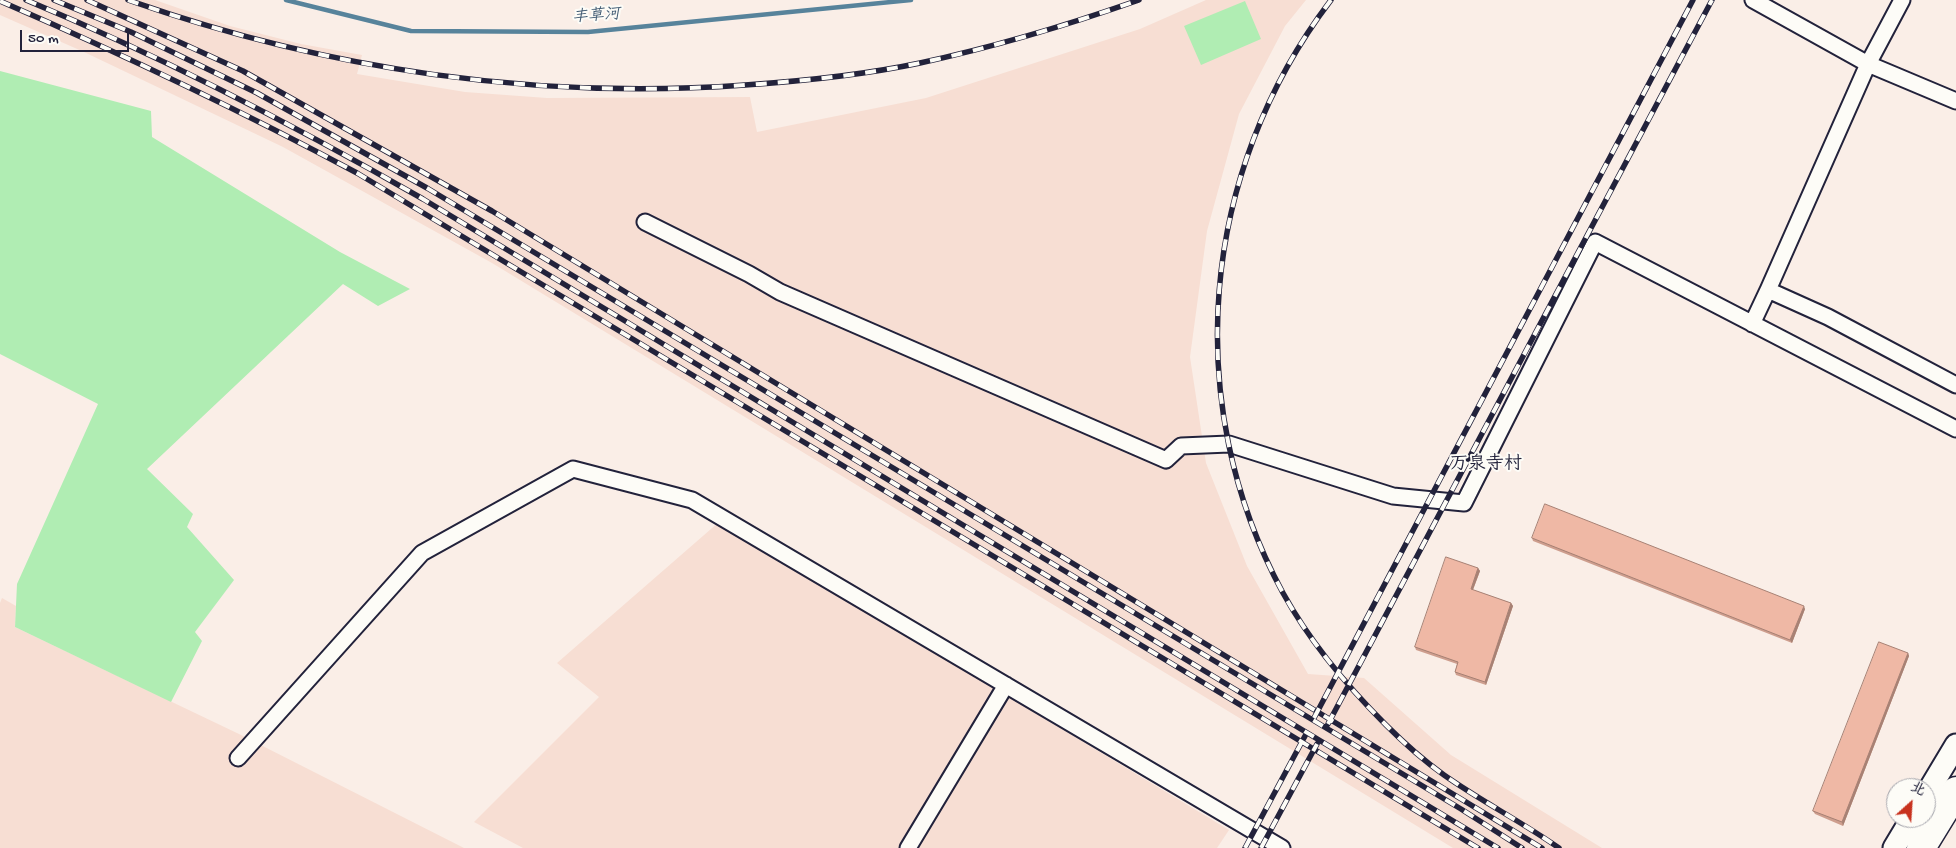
<!DOCTYPE html>
<html>
<head>
<meta charset="utf-8">
<style>
	body { margin:0 }
	#map { position:relative; width:1956px; height:848px; overflow:hidden; background:#faeee7; font-family:"Gochi Hand","LXGW WenKai TC",sans-serif }
	canvas { display:block }
	.north { position:absolute; left:1886px; top:778px; width:50px; height:50px; box-sizing:border-box; background:#fdfcf7; border:1px solid #a5a5ac; border-radius:50%; rotate:26deg; font-size:14px; font-weight:700; line-height:20px; text-align:center; color:#22223b }
	.north::after { content:''; display:block; margin:auto; width:18px; height:22px; background:#c8321e; clip-path:polygon(50% 0,100% 100%,50% 72%,0 100%) }
	.scale { position:absolute; left:20px; top:30px; width:109px; height:22px; box-sizing:border-box; border:2px solid #22223b; border-top:0; padding-left:6px; font-size:15px; line-height:18px; white-space:nowrap; color:#22223b; -webkit-text-stroke:4px #fdfcf7; paint-order:stroke }
</style>
</head>
<body>
<div id="map">
<canvas width="1956" height="848"></canvas>
<div class="north">北</div>
<div class="scale">50 m</div>
</div>
<script>
const ctx = document.querySelector('canvas').getContext('2d');
ctx.lineJoin = 'round';
function fill(path, color) {
  ctx.fillStyle = color;
  ctx.fill(path, 'evenodd');
}
function stroke(path, color, width, dash) {
  ctx.strokeStyle = color;
  ctx.lineWidth = width;
  ctx.lineCap = dash ? 'butt' : 'round';
  ctx.setLineDash(dash || []);
  ctx.stroke(path);
}
function write(font, color, halo, rows, align = 'center') {
  ctx.font = font + ' "Gochi Hand","LXGW WenKai TC",sans-serif';
  ctx.lineWidth = 4;
  ctx.setLineDash([]);
  ctx.textBaseline = 'middle';
  ctx.strokeStyle = halo;
  ctx.fillStyle = color;
  for (const [text, x, y, turn = 0] of rows) {
    ctx.save();
    ctx.translate(x, y);
    ctx.rotate((+turn || 0) * Math.PI / 180);
    ctx.textAlign = isNaN(turn) ? turn : align;
    if (halo) ctx.strokeText(text, 0, 0);
    ctx.fillText(text, 0, 0);
    ctx.restore();
  }
}
fill(new Path2D(`
	M0 0H155L230 26 301 44 362 55 357 74 465 92 547 98 750 97 757 132 926 98 1140 29 1206 0H1306L1285 26 1239 114 1207 231 1190 357 1206 463 1247 566 1308 674 1364 678 1451 755 1602 848H1453L492 263 283 147 84 52 0 15Z
	M719 522 1229 830 1217 848H523L474 822 599 697 557 663Z
	M2 598 16 606 15 627 239 734 464 848H0V603Z`), '#f7ded3');
fill(new Path2D(`
	M1245 1 1261 39 1201 65 1184 26Z
	M0 71 151 111 152 137 340 252 410 289 378 306 343 284 147 469 193 514 187 527 234 580 195 632 202 641 171 702 15 627 17 584 98 404 0 354Z`), '#b0edb3');
stroke(new Path2D(`
	M286 0 411 31 588 32 911 0`), '#57839b', 4.5);
const street = new Path2D(`
	M1753 0 1868 64 1956 101
	M1902 0 1868 64 1768 290 1828 317 1956 385
	M645 222 749 274 780 292 1166 460 1181 446 1229 444 1393 496 1464 503 1595 242 1956 429
	M1752 324 1768 290
	M238 758 422 553 573 469 692 500 1282 848
	M908 848 1006 685`);
const secondary = new Path2D(`
	M1926 795 1956 745
	M1894 848 1912 818`);
const highway = new Path2D(`
	M1921 848 1956 791`);
stroke(street, '#22223b', 19);
stroke(secondary, '#22223b', 25);
stroke(highway, '#22223b', 31);
stroke(street, '#fdfcf7', 15);
stroke(secondary, '#fdfcf7', 21);
stroke(highway, '#fdfcf7', 28);
const rail = new Path2D(`
	M26 0C163 57 294 125 423 199L1498 848
	M54 0 131 32 257 93 427 188 1461 809 1522 848
	M87 0 243 71 492 211 1542 848
	M128 0C327 70 536 100 745 85 804 81 863 75 920 63 994 47 1068 25 1139 0
	M1331 0C1200 172 1180 403 1283 593 1310 642 1347 686 1386 725 1404 743 1423 760 1444 775 1481 801 1522 822 1559 848
	M0 1C122 54 240 110 357 173L1478 848
	M1314 718 1693 0
	M1328 724 1712 0
	M1245 848 1305 736
	M1261 848 1317 744`);
stroke(rail, '#22223b', 5.5);
stroke(rail, '#fdfcf7', 4, [11]);
fill(new Path2D(`
	M1532 538 1805 609 1792 643 1533 541Z
	M1478 568 1480 571 1473 590 1511 603 1513 606 1486 685 1456 675 1455 672 1457 664 1416 650 1415 647Z
	M1908 653 1909 656 1843 826 1815 814 1813 811Z`), '#ce9e8e');
fill(new Path2D(`
	M1478 568 1480 571 1472 592 1471 589Z
	M1511 603 1513 606 1486 685 1485 682Z
	M1804 606 1805 609 1792 643 1790 640Z
	M1908 653 1909 656 1843 826 1842 822Z`), '#a78174');
const building = new Path2D(`
	M1545 504 1804 606 1790 640 1532 538Z
	M1446 557 1478 568 1471 589 1511 603 1485 682 1455 672 1458 662 1415 647Z
	M1879 642 1908 653 1842 822 1813 811Z`);
fill(building, '#efb8a5');
stroke(building, '#a78174', 1);
write('italic 16px', '#415b73', '#fdfcf7', [
	["丰草河",596,17,-4]
]);
write('18px', '#22223b', '#fdfcf7', [
	["万泉寺村",1486,465]
]);
</script>
</body>
</html>
